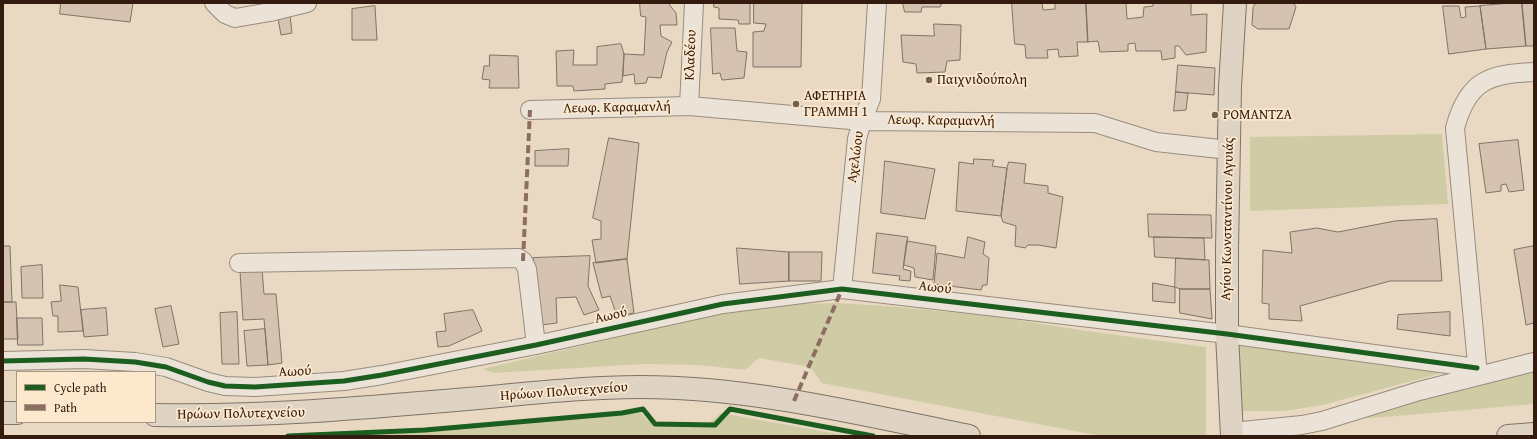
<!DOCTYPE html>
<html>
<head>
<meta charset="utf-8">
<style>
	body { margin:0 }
	#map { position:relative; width:1537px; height:439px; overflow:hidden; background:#e9d9c2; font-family:"Gentium Book Plus",serif }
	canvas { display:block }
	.frame { position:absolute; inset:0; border:4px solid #331b0f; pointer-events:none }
	.legend { position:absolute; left:16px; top:371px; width:140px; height:52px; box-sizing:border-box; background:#fbe8cd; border:1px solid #ab9681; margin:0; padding:5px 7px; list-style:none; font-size:12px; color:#331b0f }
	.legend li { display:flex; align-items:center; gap:8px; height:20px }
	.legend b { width:20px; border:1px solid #ab9681 }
</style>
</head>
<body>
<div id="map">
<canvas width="1537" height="439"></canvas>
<div class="frame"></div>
<ul class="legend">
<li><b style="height:5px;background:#1b5e20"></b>Cycle path</li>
<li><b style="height:5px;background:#8d6e63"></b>Path</li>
</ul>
</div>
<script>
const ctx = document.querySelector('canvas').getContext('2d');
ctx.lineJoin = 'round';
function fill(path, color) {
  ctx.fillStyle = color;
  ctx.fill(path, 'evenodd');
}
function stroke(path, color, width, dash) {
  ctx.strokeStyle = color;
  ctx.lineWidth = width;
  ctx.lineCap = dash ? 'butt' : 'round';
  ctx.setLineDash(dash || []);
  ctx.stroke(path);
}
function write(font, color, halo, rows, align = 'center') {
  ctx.font = font + ' "Gentium Book Plus",serif';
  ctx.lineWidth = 3.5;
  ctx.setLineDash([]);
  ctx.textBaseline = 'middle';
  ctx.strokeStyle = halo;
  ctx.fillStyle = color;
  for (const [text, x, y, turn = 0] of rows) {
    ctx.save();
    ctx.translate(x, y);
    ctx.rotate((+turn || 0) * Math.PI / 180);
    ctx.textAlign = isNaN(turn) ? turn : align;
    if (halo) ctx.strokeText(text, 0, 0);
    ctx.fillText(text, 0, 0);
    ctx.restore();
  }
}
fill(new Path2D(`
	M1442 134 1448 204 1250 211V137Z
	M837 303 886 306 992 316 1087 331 1206 347V435L1104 436 1080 432 822 383 810 367 759 358 745 370 698 365 644 364 494 373 483 369 712 315 791 304Z
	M1233 341 1445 372 1323 405 1284 411H1235Z
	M1534 369V404L1373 418H1362L1358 414Z
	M639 410 648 421 708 424 721 413 849 436H291C408 432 523 417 639 410Z`), '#cfcca5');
const building = new Path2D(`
	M61 3H133L130 22 60 14Z
	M640 3H668L676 13 677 25H660L661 36 672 42 667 52 661 78 648 77 646 83 635 84 634 74 623 76 624 54 644 55 646 17 641 16Z
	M714 3H750V24H739L738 20 719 19V8L714 7Z
	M754 3H802L801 67H753V32L764 31 766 24 754 23Z
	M903 3H942L940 7H922L921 12H905Z
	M1012 3H1042L1043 10 1055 9V3H1086L1088 42H1077L1078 56 1059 57 1058 49 1047 50 1048 58H1026L1025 45 1015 44Z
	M1086 3H1126L1127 19 1143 17 1144 7 1153 6V3H1191V15L1207 14 1206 52 1186 55 1179 46H1175V58L1162 60 1161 51H1136L1135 43 1128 44V51L1100 52 1098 41 1088 42Z
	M1256 3H1293L1296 7 1289 29H1258L1252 25 1253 8Z
	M1511 3H1522L1526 46 1486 49 1480 6Z
	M1522 3H1534V46H1526Z
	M375 6 377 40H352V9Z
	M1443 6H1459L1461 18 1466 17 1465 7 1480 6 1486 49 1449 54Z
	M290 15 292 33 281 35 278 18Z
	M934 24 961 25 960 60 947 61 945 72 917 73 916 64 903 62 901 35 934 36Z
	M711 28H735L737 51 747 52 744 78 722 80 720 73 713 74Z
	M621 44 624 54 622 82 605 84V89L574 91 573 86H557L556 51 574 50 573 65H597V47Z
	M490 55 518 56 519 88H489L490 80 482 79 484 66H489Z
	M1178 65 1215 68 1214 95 1176 92Z
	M1176 92 1188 93 1186 110 1174 111Z
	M609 138 639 143 627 259 596 263 592 240 601 239V221L593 218Z
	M1518 140 1524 190 1509 192 1506 184 1501 185V191L1486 193 1479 144Z
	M569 149 568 166H535V151Z
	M974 159 994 160 992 166 1007 168 1001 216 956 211 959 162 973 164Z
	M885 161 935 169 925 219 881 213Z
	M1009 162 1026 164 1024 183 1048 186V193L1063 197 1056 248 1038 245H1028L1025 248 1015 246 1016 226 1003 222 1001 216 1007 168Z
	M1148 214 1211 215 1212 238 1149 237Z
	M1437 219 1442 281H1390L1300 306 1302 321 1269 319V304L1262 303 1263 250 1292 253 1290 232 1317 228 1338 232 1395 221Z
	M877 233 908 237 903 269 911 271 910 281 899 280 900 276 873 273Z
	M968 237 985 242 983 254 989 258 987 285H983L981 290 934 284 937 253 964 258Z
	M1154 237 1204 238 1205 260 1155 257Z
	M907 241 936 246 933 280 915 277 914 268 904 265Z
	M3 246H10L12 302H3Z
	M1534 246V323L1526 325 1514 250Z
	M737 248 789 252V281L740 284Z
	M789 252H822L821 281H789Z
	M590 256 588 286 599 310 584 315 576 297 556 298 557 323 541 325 533 258Z
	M1176 258 1209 260 1210 289H1180L1175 287Z
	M627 259 634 313 617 316 610 296 602 298 593 263Z
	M42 265 43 298H22L21 267Z
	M262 269 264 294H276L282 363 268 365 264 319 243 320 240 271Z
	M1153 283 1175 287V303L1153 301Z
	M60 285 78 287 83 331 58 332V316H53L51 302 61 301Z
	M1180 289H1210L1212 319 1180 313Z
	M3 302H16L18 339H3Z
	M171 306 179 344 163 347 155 309Z
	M106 308 108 335 84 337 81 310Z
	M473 310 482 331 449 346 438 347 436 332 446 331 444 314Z
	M237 312 239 364H222L220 313Z
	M1450 312V336L1397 329 1398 315Z
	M17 318H42L43 345H18Z
	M265 329 268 365 247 366 244 331Z`);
fill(building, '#d5c2b0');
stroke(building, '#7e7366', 1);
const minor = new Path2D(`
	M214 3 225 14 235 18 270 12 307 3
	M689 106 694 3
	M530 110 689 106 862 121 1095 123 1156 142 1229 150
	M239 263 518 258 523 261 527 269 536 345
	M842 289 857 139 862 121 871 99 877 3
	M3 361 84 359 135 362 166 367 208 382 225 386 255 387 344 381 382 375 536 345 723 304 842 289 1227 334 1477 368
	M1478 375 1455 128C1468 80 1489 74 1534 72
	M1232 432 1302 425 1322 421 1419 391 1534 362`);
const major = new Path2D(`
	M3 413H17
	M155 415C260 417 363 408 467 399 525 394 582 387 640 387 751 387 861 414 969 436
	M1232 436 1227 334V249L1230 87 1235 3
	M1508 436 1534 434`);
stroke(minor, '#988c7e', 20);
stroke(major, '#7e7366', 24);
stroke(minor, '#ece3d8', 18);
stroke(major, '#dfd3c3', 22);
stroke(new Path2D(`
	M523 261 530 110
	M794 401 842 289`), '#8d6e63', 4, [8, 4]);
stroke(new Path2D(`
	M3 361 84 359 135 362 166 367 208 382 225 386 255 387 344 381 382 375 536 345 723 304 842 289 1227 334 1477 368
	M288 436 425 430 622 413 643 409 655 424 715 425 730 409 873 436`), '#1b5e20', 5);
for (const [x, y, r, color] of [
	[929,80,4,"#735e4e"],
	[796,104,4,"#735e4e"],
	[1215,115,4,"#735e4e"]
]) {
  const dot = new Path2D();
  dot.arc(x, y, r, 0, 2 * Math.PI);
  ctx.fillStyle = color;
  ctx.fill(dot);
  stroke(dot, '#fbe8cd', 1.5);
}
write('14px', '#331b0f', '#fbe8cd', [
	["Κλαδέου",691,55,-88],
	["Λεωφ. Καραμανλή",617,108,-1],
	["Λεωφ. Καραμανλή",941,121,1],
	["Αχελώου",856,157,-82],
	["Αγίου Κωνσταντίνου Αγυιάς",1228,219,-89],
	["Αωού",935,288,7],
	["Αωού",611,316,-13],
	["Αωού",295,372,-3],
	["Ηρώων Πολυτεχνείου",564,392,-4],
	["Ηρώων Πολυτεχνείου",241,414,-1]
]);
write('14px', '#331b0f', '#fbe8cd', [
	["Παιχνιδούπολη",937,80],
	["ΑΦΕΤΗΡΙΑ",804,96],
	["ΓΡΑΜΜΗ 1",804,112],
	["ΡΟΜΑΝΤΖΑ",1223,115]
], 'left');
</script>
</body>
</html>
